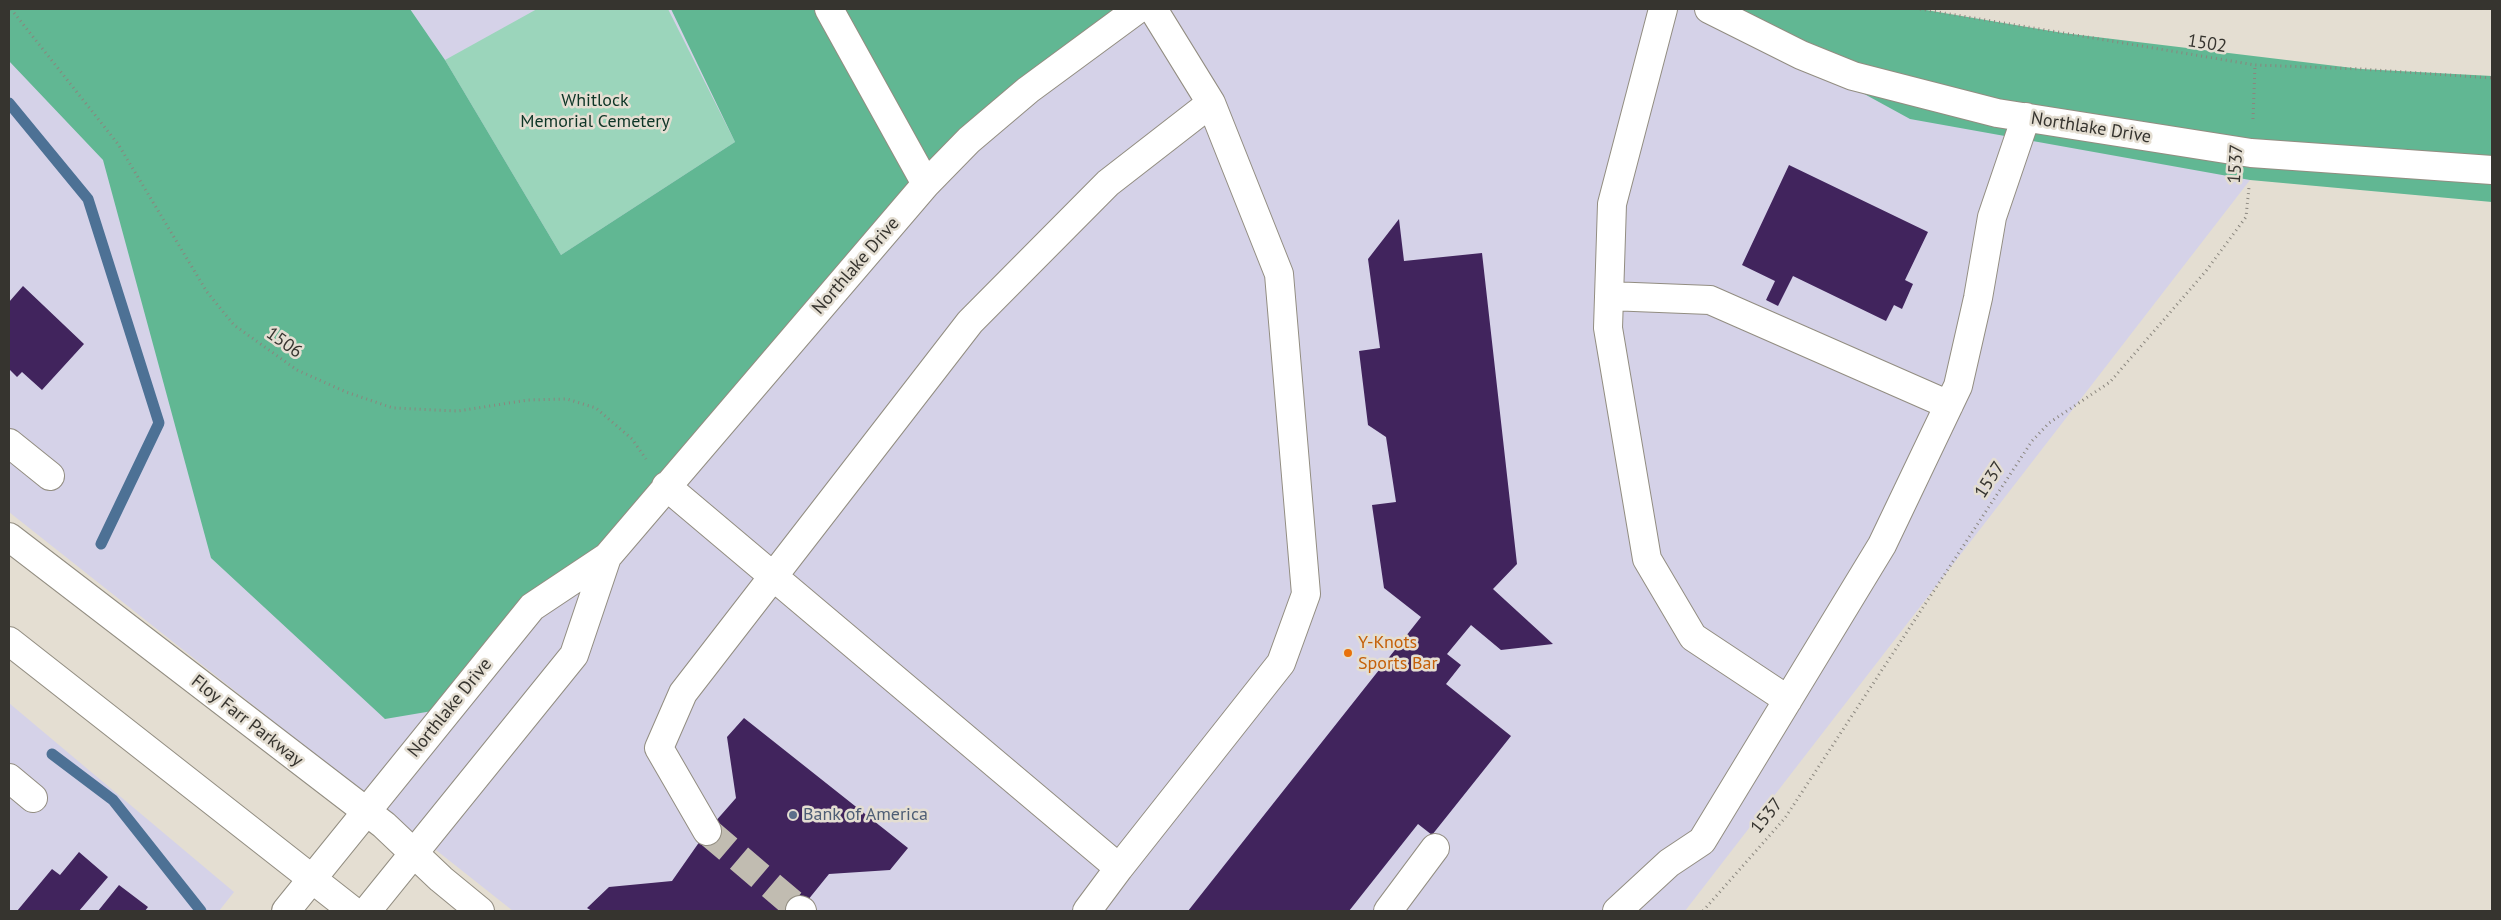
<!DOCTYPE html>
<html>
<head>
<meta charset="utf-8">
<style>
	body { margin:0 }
	#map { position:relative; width:2501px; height:920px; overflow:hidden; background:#e4ded2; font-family:"PT Sans",sans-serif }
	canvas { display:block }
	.frame { position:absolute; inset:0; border:10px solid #36342f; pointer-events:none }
</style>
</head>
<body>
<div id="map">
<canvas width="2501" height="920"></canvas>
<div class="frame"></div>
</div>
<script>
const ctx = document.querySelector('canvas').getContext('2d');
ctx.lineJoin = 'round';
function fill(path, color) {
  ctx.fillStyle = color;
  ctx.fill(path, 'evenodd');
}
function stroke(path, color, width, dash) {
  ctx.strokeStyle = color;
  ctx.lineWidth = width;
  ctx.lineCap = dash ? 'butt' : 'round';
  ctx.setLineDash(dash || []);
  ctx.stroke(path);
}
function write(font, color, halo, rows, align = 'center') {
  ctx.font = font + ' "PT Sans",sans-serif';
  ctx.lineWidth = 5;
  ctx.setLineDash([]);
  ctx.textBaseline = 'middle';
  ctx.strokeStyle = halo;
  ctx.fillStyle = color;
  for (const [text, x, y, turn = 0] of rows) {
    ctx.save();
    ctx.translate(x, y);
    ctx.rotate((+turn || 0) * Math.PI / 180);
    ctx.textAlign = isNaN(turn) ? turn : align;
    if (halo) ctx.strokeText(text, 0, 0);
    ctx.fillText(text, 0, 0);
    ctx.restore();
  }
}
fill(new Path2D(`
	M9 9H1708L2026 117 2250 180 1685 911H513L9 512Z
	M9 703 234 892 219 911H9Z`), '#d5d2e8');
fill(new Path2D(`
	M537 9H668L735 142 561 255 445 60Z`), '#9bd5bb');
fill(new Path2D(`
	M9 9H410L445 60 561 255 735 142 671 9H1138L1028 90 607 557 532 607 450 708 385 719 211 558 103 160 9 61Z
	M1709 9H1920L2063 33 2361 69 2492 76V202L2250 180 1910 119Z`), '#61b793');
stroke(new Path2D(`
	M9 103 88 199 159 423 101 544
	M52 754 113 800 201 911`), '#4d7195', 11);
fill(new Path2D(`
	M1789 165 1928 232 1905 280 1913 284 1902 309 1894 305 1886 321 1793 276 1778 306 1766 300 1775 281 1742 265Z
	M1399 219 1404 261 1482 253 1517 564 1493 589 1553 644 1501 650 1471 625 1447 654 1461 665 1446 684 1511 736 1432 835 1418 824 1349 911H1188L1421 617 1384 588 1372 505 1396 502 1386 437 1368 425 1359 351 1380 348 1368 259Z
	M23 286 84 344 42 390 22 372 17 377 9 369V302Z
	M744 718 908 848 890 870 829 874 799 911H592L587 908 609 887 672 881 707 831 736 798 727 737Z
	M79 852 108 877 79 911H17L52 869 60 875Z
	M119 885 148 907 145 911H98Z`), '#41245d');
stroke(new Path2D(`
	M707 831 800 910`), '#c1bcb1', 28, [28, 14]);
const minor = new Path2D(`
	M829 9 926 184
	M1663 9 1612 204 1608 328 1647 559 1693 637 1788 700
	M1709 9 1801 55 1853 76 1997 113 2251 153 2492 170
	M1609 296 1710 300 1949 405
	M9 443 50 476
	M666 486 1119 868 1087 911
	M9 778 33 798
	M707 831 659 748 683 693 970 322 1108 183 1211 103 1153 9
	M1119 868 1281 663 1306 594 1279 274 1211 103
	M800 910 802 911
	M286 911 532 607 607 557 926 184 969 140 1028 90 1138 9
	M367 911 574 655 607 557
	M1388 911 1435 848
	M1617 911 1669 863 1702 841 1882 545 1958 386 1978 298 1992 217 2026 117`);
const major = new Path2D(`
	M9 537 384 825 441 879 480 911
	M9 641 353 911`);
stroke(minor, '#928d81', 30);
stroke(major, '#928d81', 30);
stroke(new Path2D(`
	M11 9 118 144 207 292 234 325 297 370 346 392 393 408 458 411 528 400 567 399 596 408 632 439 646 459
	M1920 9 2255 65 2361 69 2492 78
	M2253 119 2255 65
	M1703 911 1785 818 2032 441 2049 423 2110 382 2206 271 2246 217 2249 187`), '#8a867e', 3, [1, 4]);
stroke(minor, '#fff', 28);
stroke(major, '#fff', 28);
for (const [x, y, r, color] of [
	[1348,653,5,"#e8710a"],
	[793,815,5,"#5c6f8a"]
]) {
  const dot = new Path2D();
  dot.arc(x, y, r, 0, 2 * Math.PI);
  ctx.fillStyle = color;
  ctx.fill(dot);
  stroke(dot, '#e4ded2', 2);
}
write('18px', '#36342f', '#e4ded2', [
	["1502",2207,44,9],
	["Northlake Drive",2091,128,9],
	["1537",2236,164,-86],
	["Northlake Drive",856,266,-49],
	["1506",284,343,35],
	["1537",1990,480,-57],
	["Northlake Drive",450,708,-51],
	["Floy Farr Parkway",247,721,38],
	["1537",1767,816,-51]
]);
write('18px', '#0d3526', '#e4ded2', [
	["Whitlock",595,101],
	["Memorial Cemetery",595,122]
]);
write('18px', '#c56008', '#e4ded2', [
	["Y-Knots",1358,643],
	["Sports Bar",1358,664]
], 'left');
write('18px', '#4e5e75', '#e4ded2', [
	["Bank of America",803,815]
], 'left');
</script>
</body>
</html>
